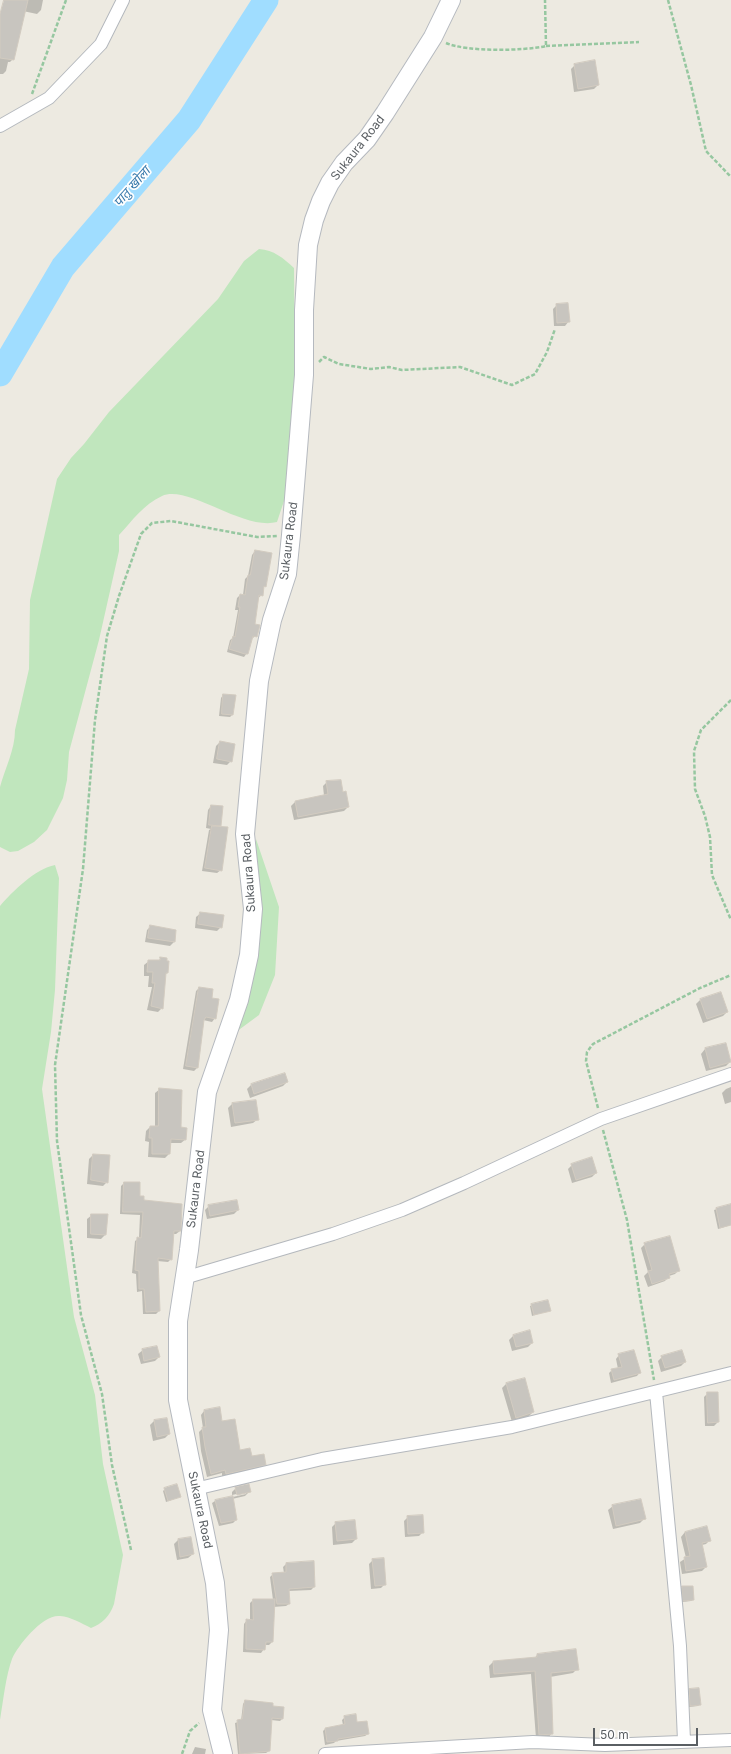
<!DOCTYPE html>
<html>
<head>
<meta charset="utf-8">
<style>
	body { margin:0 }
	#map { position:relative; width:731px; height:1754px; overflow:hidden; background:#edeae1; font-family:Inter,sans-serif }
	canvas { display:block }
	.scale { position:absolute; left:593px; top:1728px; width:105px; height:18px; box-sizing:border-box; border:2px solid #5a5f63; border-top:0; padding-left:5px; font-size:12px; line-height:14px; white-space:nowrap; color:#5a5f63; -webkit-text-stroke:3px #fff; paint-order:stroke }
</style>
</head>
<body>
<div id="map">
<canvas width="731" height="1754"></canvas>
<div class="scale">50 m</div>
</div>
<script>
const ctx = document.querySelector('canvas').getContext('2d');
ctx.lineJoin = 'round';
function fill(path, color) {
  ctx.fillStyle = color;
  ctx.fill(path, 'evenodd');
}
function stroke(path, color, width, dash) {
  ctx.strokeStyle = color;
  ctx.lineWidth = width;
  ctx.lineCap = dash ? 'butt' : 'round';
  ctx.setLineDash(dash || []);
  ctx.stroke(path);
}
function write(font, color, halo, rows, align = 'center') {
  ctx.font = font + ' Inter,"Noto Sans Devanagari",sans-serif';
  ctx.lineWidth = 3.5;
  ctx.setLineDash([]);
  ctx.textBaseline = 'middle';
  ctx.strokeStyle = halo;
  ctx.fillStyle = color;
  for (const [text, x, y, turn = 0] of rows) {
    ctx.save();
    ctx.translate(x, y);
    ctx.rotate((+turn || 0) * Math.PI / 180);
    ctx.textAlign = isNaN(turn) ? turn : align;
    if (halo) ctx.strokeText(text, 0, 0);
    ctx.fillText(text, 0, 0);
    ctx.restore();
  }
}
fill(new Path2D(`
	M259 249C274 250 283 258 294 268L295 378 286 495 277 522C243 531 188 484 162 496 144 504 132 521 119 535V551L99 640 69 752 67 780 63 798 47 830 34 842 18 851 10 852 0 847C0 832 0 800 0 787 5 768 15 750 15 730L29 669 30 600 57 479 71 458 84 444 109 412 218 299 244 261Z
	M256 839 279 907 275 975 259 1015 236 1032 255 868Z
	M55 865 59 878 55 990 51 1032 42 1089 74 1317 95 1395 103 1464 123 1555 114 1604C110 1616 102 1624 91 1628 81 1623 71 1617 60 1616 43 1614 18 1645 12 1659 6 1675 3 1702 0 1720V906C13 891 35 869 55 865Z`), '#c0e6bd');
fill(new Path2D(`
	M6 0H43L41 10 37 14 4 7Z
	M0 23 13 59 10 62H8L6 71 3 74H0Z
	M575 65 598 85 594 89 574 92 571 69Z
	M557 305 569 321 565 326H554L553 309Z
	M255 551 265 586 263 588 262 595 258 598 254 624 256 636 251 639 247 653 244 657 227 652 230 640 233 638 238 610H235L237 598 240 595H243L245 579 248 576 252 555Z
	M223 695 233 714 230 717 219 716 221 698Z
	M220 742 231 761 227 765 213 763 216 746Z
	M327 782 348 807 344 811 294 820 291 806 295 802 324 796 323 786Z
	M211 806 220 826 218 827 221 870 217 873 202 871 209 830 211 829 206 828 208 810Z
	M201 913 221 927 217 931 195 928 196 917Z
	M151 926 174 942 170 946 145 942 147 930Z
	M161 958 167 973 165 975 162 1008 158 1012 147 1010 152 987H148L149 976H144V965L149 961H158Z
	M199 988 211 999 215 1018 212 1022 203 1020 197 1068 194 1071 183 1069 196 991Z
	M700 1000 727 1012 723 1016 703 1023 696 1004Z
	M725 1044 730 1062 726 1066 706 1071 701 1054 705 1049Z
	M287 1082 283 1086 250 1098 247 1089 251 1085Z
	M731 1087V1102L725 1104 722 1093 726 1089Z
	M160 1089 186 1139 181 1143H170L169 1154 165 1158 148 1157 149 1142 145 1141 146 1131 150 1127H155V1093Z
	M232 1104 258 1119 253 1123 231 1127 228 1108Z
	M93 1155 107 1182 103 1186 87 1184 89 1159Z
	M572 1165 596 1173 592 1177 572 1183 568 1169Z
	M124 1183 143 1201 180 1231 176 1234H173L171 1259 168 1262 157 1261 159 1311 156 1314H143L142 1291 137 1292 136 1274 132 1273 135 1241 139 1238 140 1215 120 1214 121 1186Z
	M209 1206 238 1210 234 1214 207 1219 205 1210Z
	M726 1206 731 1225 718 1229 714 1210Z
	M92 1215 105 1235 101 1239 87 1238V1219Z
	M645 1244 679 1270 675 1274 669 1276 665 1281 648 1287 644 1276 648 1272 641 1248Z
	M532 1305 550 1310 532 1316 530 1306Z
	M513 1336 532 1343 528 1347 512 1351 509 1340Z
	M143 1350 159 1357 155 1361 141 1364 138 1354Z
	M619 1355 640 1372 637 1376 611 1383 609 1373 612 1370 618 1369 616 1359Z
	M662 1357 685 1362 681 1366 661 1372 658 1361Z
	M506 1384 533 1412 529 1416 512 1422 502 1388Z
	M708 1393 718 1422 714 1426H705L704 1397Z
	M204 1411 239 1451 264 1464 261 1468 222 1477V1473L207 1477 201 1451 199 1432 203 1428 201 1415Z
	M154 1421 169 1434 165 1438 153 1441 150 1425Z
	M236 1488 249 1492 245 1496 232 1499 236 1520 233 1523 219 1526 212 1503 215 1501 246 1494V1492L232 1495V1492Z
	M165 1489 180 1497 166 1502 163 1491Z
	M613 1506 644 1519 640 1523 613 1529 608 1510Z
	M408 1517 423 1532 419 1536 405 1537 404 1521Z
	M336 1523 356 1539 352 1543 333 1545 332 1527Z
	M685 1532 710 1540 706 1544 702 1545 706 1567 702 1571 682 1574 680 1562 686 1558 681 1537Z
	M190 1538 193 1554 188 1558 177 1560 174 1544 178 1540Z
	M373 1560 385 1584 381 1588 371 1589 369 1564Z
	M286 1564 314 1587 311 1590 288 1591 289 1604 286 1606 273 1607 272 1642 269 1645H265L264 1649 261 1653 243 1652 244 1624 247 1620H250V1603L253 1600H273L270 1577 273 1574 284 1573 283 1567Z
	M682 1587 693 1600 691 1601 682 1602 681 1589Z
	M537 1655 577 1669 573 1673 550 1677 552 1733 548 1738H536L531 1674 490 1678 489 1666 493 1662 534 1659Z
	M690 1690 700 1704 698 1706 689 1707 688 1691Z
	M245 1701 271 1707 282 1719 280 1721 271 1720 269 1751 266 1753 238 1754 235 1723 241 1721 243 1704Z
	M345 1717 357 1723 368 1734 365 1736 336 1741 334 1743 325 1745 323 1731 325 1729 343 1725 342 1720Z
	M195 1747 206 1749 205 1754H192Z`), '#0003');
stroke(new Path2D(`
	M0 374 63 267 189 120 266 0`), '#a0ddff', 25);
const building = new Path2D(`
	M4 0H28L14 60 0 58V14Z
	M595 60 599 85 578 89 574 64Z
	M568 303 570 322 557 323 556 304Z
	M255 550 272 553 266 587 264 586 263 596 259 595 255 624 260 625 257 637 253 636 248 654H245L229 649 233 636 235 637 240 607H238L240 594 245 595 248 575H250Z
	M223 694 236 695 233 715 222 714Z
	M220 741 235 744 232 762 217 759Z
	M341 780 343 792 346 791 349 807 298 817 295 801 328 794 326 781Z
	M211 805 223 806 221 826 209 825Z
	M212 826 228 827 222 871 205 868Z
	M200 912 224 915 222 928 198 924Z
	M150 925 176 930 175 942 148 938Z
	M160 957 167 958V961H169L168 973H166L163 1009 151 1006 155 983H152L153 972H147L148 960H160Z
	M199 987 213 989 212 998 219 999 216 1019 206 1017 204 1020 198 1068 186 1066Z
	M721 992 728 1012 707 1019 700 999Z
	M726 1043 731 1062 710 1068 705 1048Z
	M285 1073 288 1082 254 1094 251 1084Z
	M159 1088 182 1090 181 1127 187 1128 186 1140 171 1139 170 1154H152V1138H149L150 1126H158Z
	M256 1100 259 1120 235 1123 232 1103Z
	M93 1154 110 1155 108 1183 91 1180Z
	M592 1157 597 1173 576 1180 571 1164Z
	M124 1182H140V1196H144V1200L182 1204 181 1231H174L172 1260 158 1258 160 1311 146 1312 144 1289H139V1271L135 1270 137 1237 141 1238 143 1212H123Z
	M237 1200 239 1210 210 1216 208 1205Z
	M731 1204V1225L720 1228 716 1208Z
	M91 1214H108L106 1235 91 1234Z
	M670 1236 680 1271 669 1274 670 1278 652 1284 648 1271 652 1270 644 1243Z
	M548 1300 551 1311 534 1315 531 1304Z
	M530 1330 533 1343 516 1347 513 1335Z
	M157 1346 160 1357 144 1361 142 1349Z
	M634 1350 641 1373 614 1380 611 1369 622 1367 618 1354Z
	M682 1350 686 1362 665 1368 661 1356Z
	M525 1378 534 1412 516 1418 506 1383Z
	M707 1392H718L719 1422 708 1423Z
	M220 1407 222 1421 235 1419 240 1450 250 1448 252 1456 264 1454 266 1465 226 1474 225 1470 211 1474 205 1447 202 1427H206L204 1410Z
	M167 1418 170 1434 157 1437 154 1420Z
	M177 1484 181 1497 168 1501 164 1488Z
	M249 1484 251 1492 237 1495 235 1487Z
	M233 1496 237 1520 221 1523 215 1500Z
	M641 1499 646 1519 616 1526 612 1505Z
	M423 1515 424 1533 408 1534 407 1516Z
	M355 1520 357 1539 337 1541 335 1522Z
	M707 1526 711 1541 702 1543 707 1567 686 1571 684 1557 690 1556 685 1532Z
	M191 1537 194 1554 180 1557 178 1539Z
	M384 1558 386 1585 375 1586 372 1559Z
	M314 1561 315 1587 289 1589 290 1604H277L272 1573 286 1572V1563Z
	M682 1586H693L694 1600 683 1601Z
	M253 1599H275L273 1642H266L265 1650 246 1649V1619L253 1620Z
	M576 1649 579 1670 551 1673 553 1734 539 1735 535 1671 494 1674 493 1661 537 1657V1654Z
	M699 1688 701 1705 690 1706 689 1689Z
	M245 1700 273 1703V1706L284 1707 283 1719 272 1718 270 1751 240 1754 237 1720 242 1719Z
	M356 1714 357 1722 367 1721 369 1734 338 1739V1741L327 1742 325 1728 345 1724 344 1716Z`);
fill(building, '#c8c5bf');
stroke(building, '#d2cbc0', 1);
const street = new Path2D(`
	M0 126 49 98 101 44 123 0
	M184 1278 333 1234 402 1210 464 1183 601 1119 731 1074
	M656 1392 680 1646 684 1741
	M195 1489 322 1459 512 1427 731 1373
	M325 1754 533 1742 605 1745 731 1740`);
const secondary = new Path2D(`
	M223 1754 212 1710 219 1630 215 1583 178 1400V1321L189 1250 207 1092 239 1000 249 955 253 909 245 834 259 681 272 620 287 574 291 535 304 375V310L308 245 314 220 321 201 330 183 344 163 367 139 385 113 433 37 451 0`);
stroke(street, '#b4b8bd', 14);
stroke(secondary, '#b5b9bf', 20);
stroke(new Path2D(`
	M668 0 691 85 706 151 731 177
	M446 43C466 52 524 51 546 46L545 0
	M546 46 639 42
	M32 94 66 0
	M319 362 324 357 339 364 371 369 389 367 402 370 460 367 512 385 535 374 547 352 555 329
	M731 700 701 730 694 751 695 789 705 816 710 837 712 875 731 920
	M598 1108 586 1061 587 1052 593 1044 700 988 731 975
	M603 1130 627 1220 654 1380
	M131 1550 112 1465 102 1394 81 1315 57 1141 55 1065 83 869 95 720 107 636 119 596 141 534 152 523 171 521 257 537 277 536
	M182 1754 190 1731 199 1723`), '#96c7a0', 2.5, [4, 2]);
stroke(street, '#fff', 12);
stroke(secondary, '#fff', 18);
write('12px', '#5a5f63', '#fff', [
	["Sukaura Road",358,148,-52],
	["Sukaura Road",289,541,-83],
	["Sukaura Road",249,873,-94],
	["Sukaura Road",196,1189,-83],
	["Sukaura Road",200,1510,78]
]);
write('italic 13px', '#3879ab', '#fff', [
	["पातु खोला",132,187,-49]
]);
</script>
</body>
</html>
